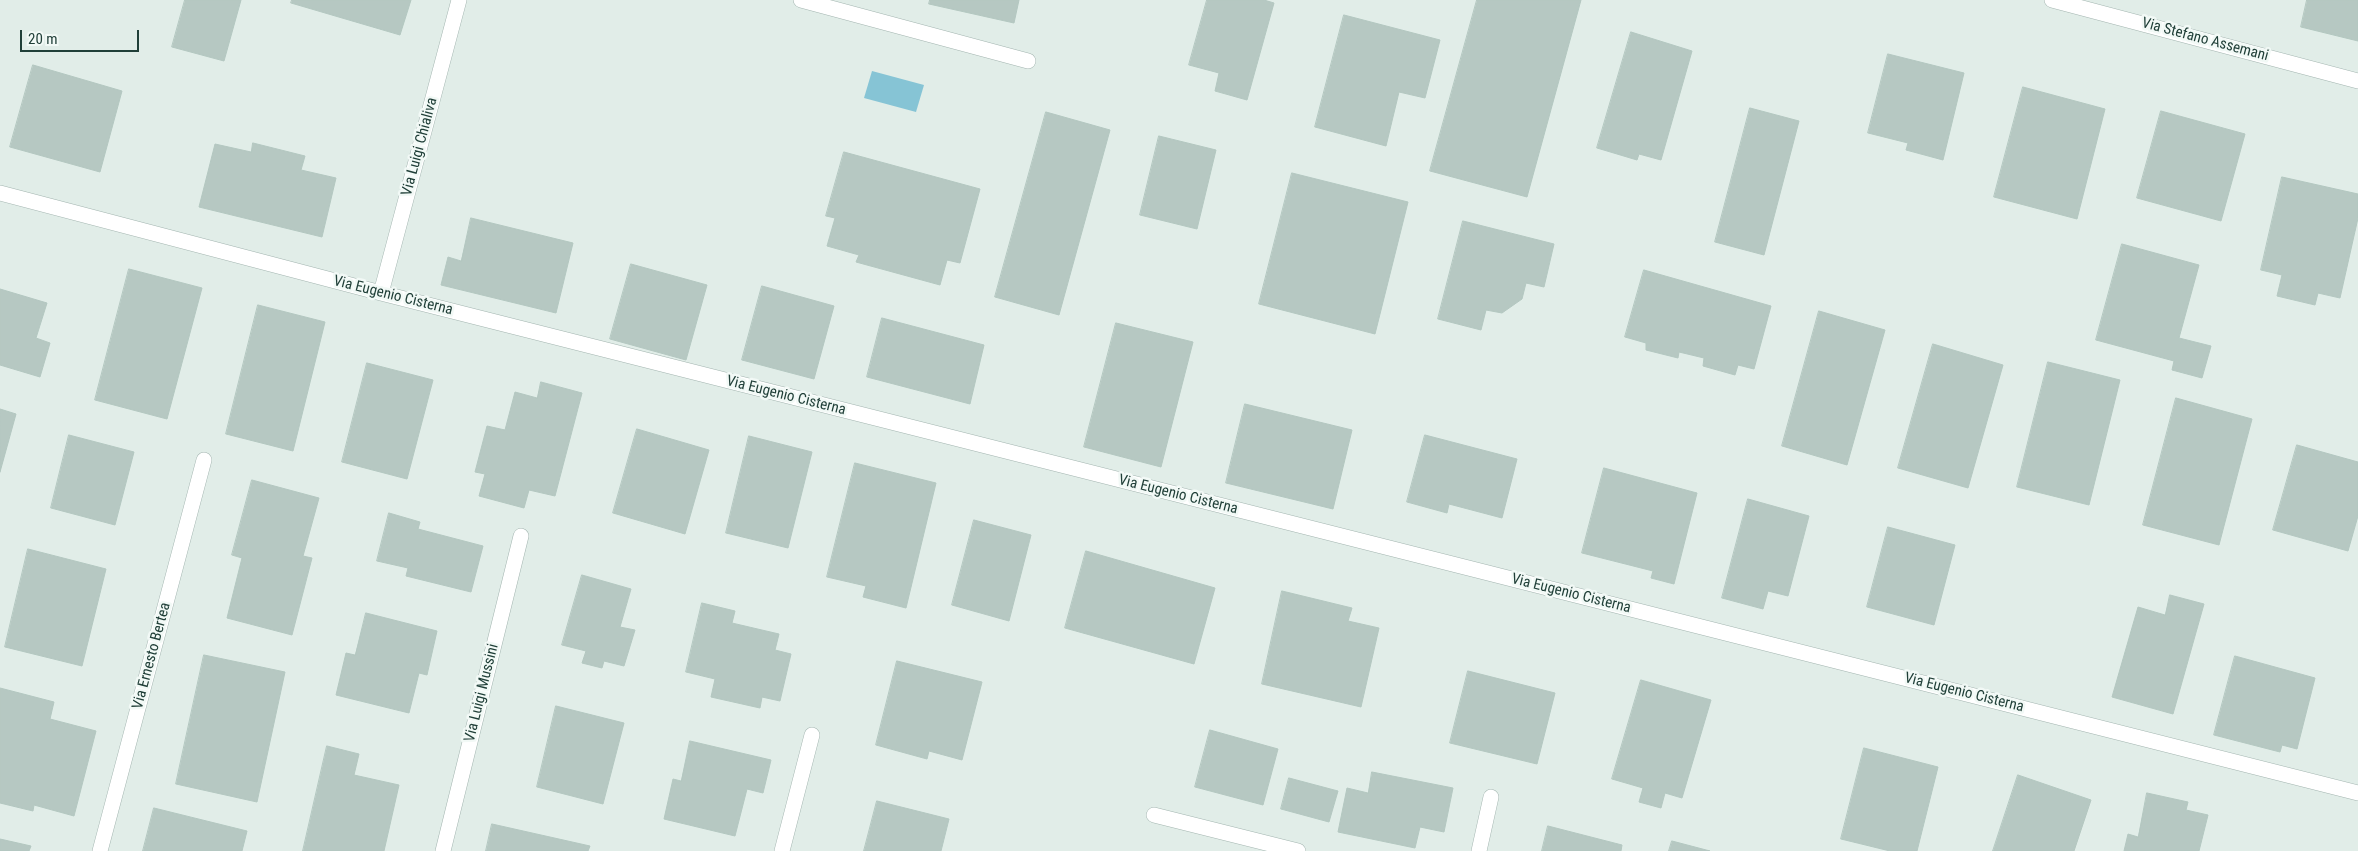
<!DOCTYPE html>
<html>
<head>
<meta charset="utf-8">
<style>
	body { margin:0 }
	#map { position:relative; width:2358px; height:851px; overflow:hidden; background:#e1ede8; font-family:"Roboto Condensed",sans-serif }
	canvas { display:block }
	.scale { position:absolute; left:20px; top:30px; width:119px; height:22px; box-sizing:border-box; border:2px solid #203f38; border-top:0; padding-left:6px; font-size:15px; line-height:18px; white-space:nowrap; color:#203f38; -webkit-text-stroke:4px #f2f9f6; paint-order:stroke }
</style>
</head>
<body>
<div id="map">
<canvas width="2358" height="851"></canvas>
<div class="scale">20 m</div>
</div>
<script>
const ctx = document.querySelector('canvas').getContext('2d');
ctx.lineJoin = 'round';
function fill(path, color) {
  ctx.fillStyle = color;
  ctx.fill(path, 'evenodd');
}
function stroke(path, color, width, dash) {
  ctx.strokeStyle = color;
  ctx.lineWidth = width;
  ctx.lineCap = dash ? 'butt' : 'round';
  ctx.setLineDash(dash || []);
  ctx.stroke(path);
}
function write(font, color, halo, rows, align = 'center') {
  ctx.font = font + ' "Roboto Condensed",sans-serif';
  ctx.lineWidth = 5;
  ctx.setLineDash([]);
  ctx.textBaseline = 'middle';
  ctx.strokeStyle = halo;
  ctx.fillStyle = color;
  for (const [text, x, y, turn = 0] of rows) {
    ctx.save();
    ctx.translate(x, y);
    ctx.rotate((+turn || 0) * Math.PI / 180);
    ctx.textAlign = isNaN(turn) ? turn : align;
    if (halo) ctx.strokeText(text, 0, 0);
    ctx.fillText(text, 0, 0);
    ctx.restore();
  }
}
fill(new Path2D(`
	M872 71 924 85 916 112 864 98Z`), '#86c4d5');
const building = new Path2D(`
	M185 0H241L224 61 172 47Z
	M292 0H411L400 35 291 3Z
	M930 0H1019L1014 23 929 4Z
	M1207 0H1264L1274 3 1247 100 1215 91 1219 73 1189 65Z
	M1477 0H1581L1527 197 1430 171Z
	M2307 0H2358V41L2301 27Z
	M1344 15 1440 40 1425 98 1399 92 1386 146 1315 127Z
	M1631 32 1692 51 1661 160 1639 154 1637 160 1597 148Z
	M1888 54 1964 73 1943 160 1906 150 1908 143 1868 133Z
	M33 65 122 91 100 172 10 147Z
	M2023 87 2105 109 2077 219 1994 197Z
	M1750 108 1799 121 1764 255 1715 242Z
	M2161 111 2245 134 2221 221 2137 198Z
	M1046 112 1110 130 1059 315 995 297Z
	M1159 136 1216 150 1197 229 1140 215Z
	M253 143 305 156 301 170 336 178 322 237 199 207 215 144 251 152Z
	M844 152 980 189 960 263 947 260 940 285 856 262 859 255 827 246 835 218 826 216Z
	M1292 173 1408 202 1375 334 1259 304Z
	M2282 177 2358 194V218L2340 298 2318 293 2315 305 2277 296 2282 275 2261 270Z
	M471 218 573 243 556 313 441 285 448 257 461 261Z
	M1463 221 1554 244 1544 287 1526 283 1522 299 1502 313 1486 310 1481 330 1438 319Z
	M2122 244 2199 265 2179 338 2211 346 2202 378 2172 370 2174 361 2096 340Z
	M631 264 707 285 686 360 610 339Z
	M129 269 202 288 167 419 95 400Z
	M1644 270 1771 306 1754 369 1738 365 1735 375 1703 366 1704 358 1679 352 1678 358 1646 350V343L1625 337Z
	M762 286 834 306 814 379 742 360Z
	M0 289 47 303 36 338 50 343 40 377 0 365Z
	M258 305 325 322 293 451 226 434Z
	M1819 311 1885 330 1847 465 1782 446Z
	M882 318 984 345 970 404 867 377Z
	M1116 323 1193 342 1161 467 1084 447Z
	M1933 344 2003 365 1968 488 1898 468Z
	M2048 362 2120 380 2089 505 2017 487Z
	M367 363 433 380 407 479 342 462Z
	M541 382 582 393 555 496 529 490 524 508 479 496 485 474 475 472 487 426 505 430 515 392 537 398Z
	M2176 398 2252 419 2219 545 2143 525Z
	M1245 404 1352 430 1333 509 1226 483Z
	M0 409 16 414 0 472Z
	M637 429 709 450 685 534 613 513Z
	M69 435 134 452 115 525 51 508Z
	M1425 435 1517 459 1502 518 1449 504 1447 513 1407 502Z
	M749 436 812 452 788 548 726 533Z
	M2297 445 2358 462V516L2348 551 2273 530Z
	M855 463 936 483 906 608 863 597 866 586 827 577Z
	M1604 468 1697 493 1674 584 1651 578 1653 571 1582 553Z
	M252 480 319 498 303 556 312 558 292 635 227 618 242 558 232 555Z
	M1748 499 1809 516 1788 596 1768 591 1763 609 1722 598Z
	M389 513 420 522 418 529 483 546 471 592 406 576 408 568 377 561Z
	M974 520 1031 535 1009 621 952 605Z
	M1888 527 1955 545 1934 625 1867 607Z
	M28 549 106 569 82 666 5 647Z
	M1086 551 1215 588 1194 664 1065 628Z
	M582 575 631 589 620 627 635 630 624 666 604 661 602 668 582 663 586 651 562 645Z
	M1282 591 1352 608 1348 621 1379 628 1361 707 1262 684Z
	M2170 595 2204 604 2173 714 2112 697 2138 607 2165 615Z
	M702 603 735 611 732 623 779 634 775 650 791 654 780 701 762 697 760 708 711 697 715 679 686 672Z
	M366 613 437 631 427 675 419 673 409 713 336 695 346 653 355 655Z
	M204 655 285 672 257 802 176 784Z
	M2235 656 2315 678 2297 749 2282 745 2280 752 2214 735Z
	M897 661 982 682 962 760 929 751 927 759 876 745Z
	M1468 671 1555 693 1537 764 1450 743Z
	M1641 680 1711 700 1682 798 1665 793 1661 808 1639 802 1643 788 1612 779Z
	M0 688 54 702 50 719 96 731 74 816 34 805 33 811 0 803Z
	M556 706 624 723 603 804 537 787Z
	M1210 730 1278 749 1263 805 1195 787Z
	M690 741 771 760 763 793 747 789 735 836 664 819 673 779 681 781Z
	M327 746 359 754 354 775 399 785 384 851H303Z
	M1864 748 1938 767 1917 851H1890L1841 839Z
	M1372 772 1453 788 1444 832 1420 827 1415 848 1338 832 1347 788 1368 793Z
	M2018 775 2091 800 2074 851H1993Z
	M1289 778 1338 791 1329 822 1281 809Z
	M2147 793 2188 802 2186 810 2208 815 2199 851H2124L2128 834 2138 837Z
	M877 801 949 819 941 851H864Z
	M154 808 247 831 242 851H143Z
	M492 824 590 846 588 851H486Z
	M1548 826 1622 845 1621 851H1542Z
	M0 839 31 846 29 851H0Z
	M1672 841 1710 851H1669Z`);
fill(building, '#b6c8c2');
stroke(building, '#b3c7c0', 1);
const minor = new Path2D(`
	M801 0 1028 61
	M2052 0 2358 81
	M0 193 381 293 2358 793
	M381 293 459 0
	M1154 815 1298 851
	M100 851 204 460
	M443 851 521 536
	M782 851 812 735
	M1479 851 1491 797`);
stroke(minor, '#a3b5b0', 16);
stroke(minor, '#fff', 15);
write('15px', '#203f38', '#f2f9f6', [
	["Via Stefano Assemani",2205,40,15],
	["Via Luigi Chialiva",420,147,-75],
	["Via Eugenio Cisterna",393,296,14],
	["Via Eugenio Cisterna",786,396,14],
	["Via Eugenio Cisterna",1178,495,14],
	["Via Eugenio Cisterna",1571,594,14],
	["Via Ernesto Bertea",152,656,-75],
	["Via Luigi Mussini",482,693,-76],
	["Via Eugenio Cisterna",1964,693,14]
]);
</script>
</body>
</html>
